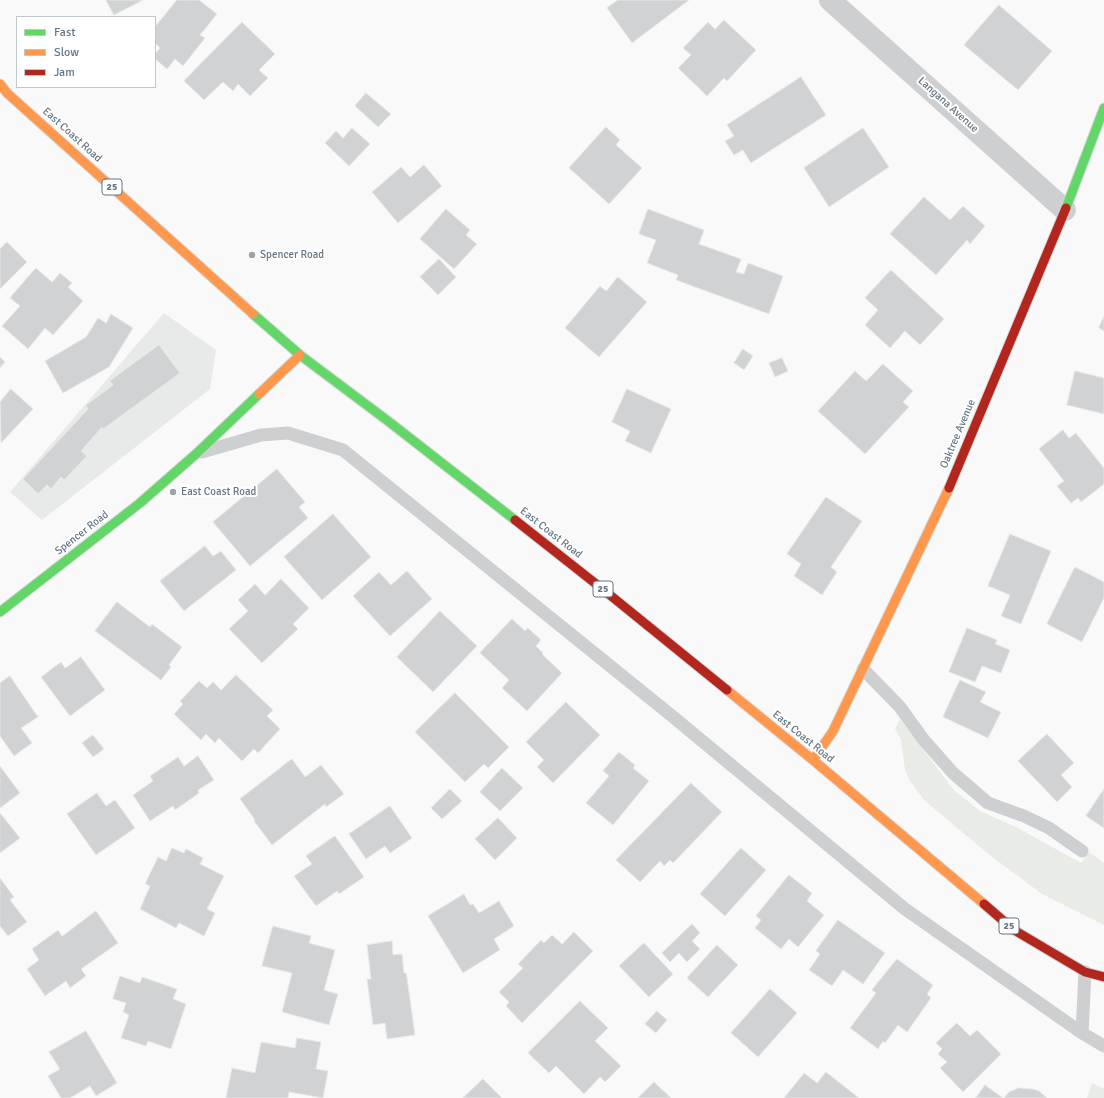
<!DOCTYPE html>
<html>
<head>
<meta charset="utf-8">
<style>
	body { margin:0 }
	#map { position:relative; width:1104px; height:1098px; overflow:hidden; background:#f9f9f9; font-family:Signika,sans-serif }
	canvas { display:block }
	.legend { position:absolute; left:16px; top:16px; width:140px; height:72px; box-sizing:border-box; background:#fff; border:1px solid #c1c8cd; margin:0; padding:5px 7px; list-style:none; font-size:12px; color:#657683 }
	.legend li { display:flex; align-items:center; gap:8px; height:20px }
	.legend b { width:20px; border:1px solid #c1c8cd }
</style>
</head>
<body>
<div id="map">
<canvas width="1104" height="1098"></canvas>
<ul class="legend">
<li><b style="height:5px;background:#63d668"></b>Fast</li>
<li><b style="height:5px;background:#ff974d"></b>Slow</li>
<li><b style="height:5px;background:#b3261e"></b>Jam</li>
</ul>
</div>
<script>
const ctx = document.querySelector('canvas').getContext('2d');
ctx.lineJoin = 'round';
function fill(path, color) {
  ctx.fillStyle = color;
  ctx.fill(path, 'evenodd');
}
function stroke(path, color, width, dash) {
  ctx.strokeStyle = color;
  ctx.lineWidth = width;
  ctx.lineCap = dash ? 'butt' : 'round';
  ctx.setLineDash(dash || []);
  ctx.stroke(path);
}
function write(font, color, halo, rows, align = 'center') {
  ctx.font = font + ' Signika,sans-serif';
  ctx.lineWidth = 4;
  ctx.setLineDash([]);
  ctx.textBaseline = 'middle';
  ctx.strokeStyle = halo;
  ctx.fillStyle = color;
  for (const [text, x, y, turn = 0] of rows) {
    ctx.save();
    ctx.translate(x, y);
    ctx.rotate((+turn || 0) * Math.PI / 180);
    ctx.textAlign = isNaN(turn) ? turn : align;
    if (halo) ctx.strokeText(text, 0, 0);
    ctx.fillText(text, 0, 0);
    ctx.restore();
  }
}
fill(new Path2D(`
	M164 313 216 350 210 389 42 520 10 492Z`), '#e8e9e9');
fill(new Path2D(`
	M900 719 954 790 980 811 1018 828 1081 863 1089 852 1104 863V925L1042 894 987 853 924 800 910 781 905 770 901 739 895 729Z
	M1092 1083 1104 1089V1098H1087Z`), '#e8ebe6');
const building = new Path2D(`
	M106 0H143L114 15Z
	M177 0H199L217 14 200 35 205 38 183 66 175 59 167 69 155 59V54L160 48 155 43V27Z
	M618 0H689L632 43 607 8Z
	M999 5 1052 51 1018 90 964 45Z
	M724 20 756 50 727 81 724 78 707 96 678 68 691 55 683 48 708 22 715 29Z
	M242 22 275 54 259 70 268 78 250 96 238 84 233 91 223 82 204 100 184 81Z
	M801 77 826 115 751 163 743 150 734 155 725 141 734 136 727 125Z
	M366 93 391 114 378 127 355 106Z
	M606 127 620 140 616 145 642 168 609 204 569 168Z
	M352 128 370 144 349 166 325 143 336 131 343 138Z
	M863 128 889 167 829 207 804 168Z
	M424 165 442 186 398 223 372 192 401 167 410 177Z
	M924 197 950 220 963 206 985 226 970 244 967 240 936 275 890 234Z
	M446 209 470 230 466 235 477 244 454 269 420 239Z
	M648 209 704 230 699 244 741 259 736 272 744 274 748 263 783 276 769 314 676 280 678 275 647 263 656 240 639 234Z
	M7 242 27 262 0 289V249Z
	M439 259 456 277 438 295 420 277Z
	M36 268 52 282 60 273 72 283 68 287 83 301 53 335 45 328 28 349 2 326 20 306 10 298Z
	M891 270 944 319 920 345 905 331 890 348 865 325 878 310 865 298Z
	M618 277 647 302 599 357 565 328 600 286 606 291Z
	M111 314 133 328 109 367 63 393 45 361 86 337 98 318 106 323Z
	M1104 316V331L1099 328Z
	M159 345 180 373 103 429 102 427 81 451 87 456 64 480 61 477 51 489 47 485 38 494 23 479 88 409 86 405 113 385 110 381Z
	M743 349 753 356 744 370 734 363Z
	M0 357 5 362 0 368Z
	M782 358 788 371 775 377 769 363Z
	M883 364 913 391 903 402 909 407 865 454 818 411 855 371 866 381Z
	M1075 371 1104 378V414L1067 405Z
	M11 389 33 409 1 443 0 402Z
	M627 389 671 409 651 453 625 441 630 431 612 422Z
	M1063 430 1069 438 1076 433 1104 468V484L1081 502 1078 498 1071 503 1057 486 1064 481 1039 449Z
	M277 469 305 502 299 507 308 518 250 566 213 522Z
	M826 497 862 521 831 567 837 572 822 595 794 576 801 564 787 554Z
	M333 514 371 557 322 600 284 557Z
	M1010 534 1051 551 1021 624 1001 616 1010 595 988 586Z
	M205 546 213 556 221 551 236 570 184 611 160 581Z
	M1075 567 1104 582V598L1082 642 1047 624Z
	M407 571 432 599 390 636 353 596 379 572 391 585Z
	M281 579 309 608 293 624 298 629 262 663 229 629 248 611 238 600 255 584 265 595Z
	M117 602 150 627 152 624 182 647 169 665 171 667 161 680 95 631Z
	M440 611 477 646 433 692 397 657Z
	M512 619 525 631 528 628 541 640 536 646 543 653 542 654 562 673 527 711 502 688 509 680 480 653Z
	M967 628 997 640 995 644 1010 650 1001 673 982 666 975 682 949 672Z
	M81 657 105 690 70 716 41 677 61 662 65 668Z
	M236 675 273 710 267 716 280 729 258 753 254 749 242 761 219 738 215 743 206 734 201 740 174 714 183 704 180 701 199 681 207 688 213 682 221 690Z
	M10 676 38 717 21 728 32 743 14 756 0 736V683Z
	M960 680 986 692 980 702 1001 712 988 738 943 717Z
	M455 693 509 747 488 768 484 764 465 782 415 732Z
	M566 702 600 735 553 783 537 767 544 760 526 742Z
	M1047 734 1074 763 1061 775 1072 787 1057 802 1018 761Z
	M93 735 104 749 93 757 82 743Z
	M619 752 635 765 633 768 649 781 613 825 586 803 609 776 603 771Z
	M198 756 214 780 198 790 199 793 175 810 173 806 150 821 133 795 153 781 150 776 178 757 184 766Z
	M292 759 305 777 321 765 344 794 326 807 325 804 272 845 254 821 255 820 240 799Z
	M0 766 20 793 0 808Z
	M502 768 523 788 500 811 480 792Z
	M691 783 722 812 673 863 670 860 664 866 660 861 640 882 616 860Z
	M450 789 462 801 442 819 431 808Z
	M1104 789V828L1086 816Z
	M97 793 106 806 115 800 135 828 96 855 67 814Z
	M390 806 412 838 390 853 385 846 366 859 349 834Z
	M0 813 20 838 0 853Z
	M498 818 517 838 495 860 475 839Z
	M335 836 364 877 339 894 337 891 316 906 294 876 312 864 306 856Z
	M172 848 184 853 186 849 203 858 200 864 224 876 207 909 215 913 204 936 179 923 176 928 140 909 150 886 145 884 158 857 166 861Z
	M741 848 766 870 725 916 700 894Z
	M789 875 812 893 807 901 824 915 798 947 789 939 781 949 755 928 761 920 756 916Z
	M0 878 14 897 10 900 27 922 8 936 0 926Z
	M464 894 470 905 473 904 479 913 499 901 514 926 494 939 500 950 463 973 428 916Z
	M96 911 118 943 81 969 86 976 70 988 66 981 45 996 27 969 39 960 32 949 58 930 62 936Z
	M838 920 885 953 863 984 843 970 832 986 809 970 820 954 816 951Z
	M692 924 700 933 692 941 700 949 687 962 679 953 670 962 662 953Z
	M273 926 311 936 309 943 335 950 324 990 338 994 329 1025 282 1012 292 973 262 966Z
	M574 932 593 951 522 1023 506 1006 509 1002 499 992 523 968 518 964 541 940 544 943 552 935 562 944Z
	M392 941 393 955 402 954 404 973H406L407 978 415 1035 387 1039 385 1023 373 1025 367 979H371L367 945Z
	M644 943 673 974 649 997 619 966Z
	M717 945 738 965 708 997 687 978Z
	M897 959 933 985 927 994 931 998 907 1032 898 1025 885 1043 883 1041 878 1049 850 1028 876 993 872 990Z
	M120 976 140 983 142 977 177 989 173 999 186 1004 171 1049 148 1041 146 1046 121 1038 129 1015 123 1012 126 1003 113 999Z
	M770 989 797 1013 758 1057 731 1033Z
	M580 1001 608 1028 595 1041 621 1066 605 1082 600 1077 584 1094 556 1066 549 1073 528 1053Z
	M657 1011 667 1020 656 1033 645 1024Z
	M957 1023 970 1036 977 1030 1001 1054 963 1092 940 1068 947 1062 938 1054 942 1049 936 1043Z
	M86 1031 117 1083 96 1096 90 1086 70 1098H61L48 1076 60 1069 49 1052Z
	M297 1038 321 1042 316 1069 328 1071 323 1098 289 1092 288 1098H226L232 1068 255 1073 261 1042 295 1048Z
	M826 1072 859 1098H784L804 1073 817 1083Z
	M483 1079 502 1098H463Z
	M654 1082 671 1098H638Z
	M985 1085 1003 1098H976Z
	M1019 1088 1033 1089 1039 1091 1047 1098H1004L1009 1092Z`);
fill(building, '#d0d2d3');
stroke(building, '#e8e8e8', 1);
const fast = new Path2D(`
	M1066 208 1104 108
	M253 314 300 355 388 421 515 520
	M0 612 140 503 196 454 259 394`);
const slow = new Path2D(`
	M0 84 7 93 253 314
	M259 394 300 355
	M727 690 813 760 984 904
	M813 760 833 731 949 488`);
const jam = new Path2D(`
	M949 488 1066 208
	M515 520 605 591 727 690
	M984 904 1014 930 1085 972 1104 977`);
stroke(fast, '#d5d6d7', 11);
stroke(slow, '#d5d6d7', 11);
stroke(jam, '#d5d6d7', 11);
stroke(new Path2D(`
	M202 452 261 435 288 433 343 450 672 716 905 909 1082 1033
	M863 669 900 707 923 739 953 773 988 803 1024 816 1049 828 1082 851
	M1085 972 1082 1033 1104 1046`), '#cecfd0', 13);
stroke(new Path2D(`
	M830 0 1065 210`), '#cecfd0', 22);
stroke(fast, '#63d668', 9);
stroke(slow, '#ff974d', 9);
stroke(jam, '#b3261e', 9);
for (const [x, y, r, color] of [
	[252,255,4,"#99a4ac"],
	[173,492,4,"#99a4ac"]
]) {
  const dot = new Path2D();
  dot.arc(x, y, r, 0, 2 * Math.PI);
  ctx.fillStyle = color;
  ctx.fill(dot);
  stroke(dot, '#fff', 1.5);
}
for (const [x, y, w] of [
	[112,187,20],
	[603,589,20],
	[1009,926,20]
]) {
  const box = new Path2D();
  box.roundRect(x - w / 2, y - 8, w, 16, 3);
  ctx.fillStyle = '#fff';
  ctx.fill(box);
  stroke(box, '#657683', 1);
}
write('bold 10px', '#657683', null, [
	["25",112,187],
	["25",603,589],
	["25",1009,926]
]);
write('11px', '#657683', '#fff', [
	["Langana Avenue",948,105,42],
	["East Coast Road",72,135,42],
	["Oaktree Avenue",958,434,-67],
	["Spencer Road",82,533,-38],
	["East Coast Road",551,533,38],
	["East Coast Road",803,737,39]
]);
write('11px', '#657683', '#fff', [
	["Spencer Road",260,255],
	["East Coast Road",181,492]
], 'left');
</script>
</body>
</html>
